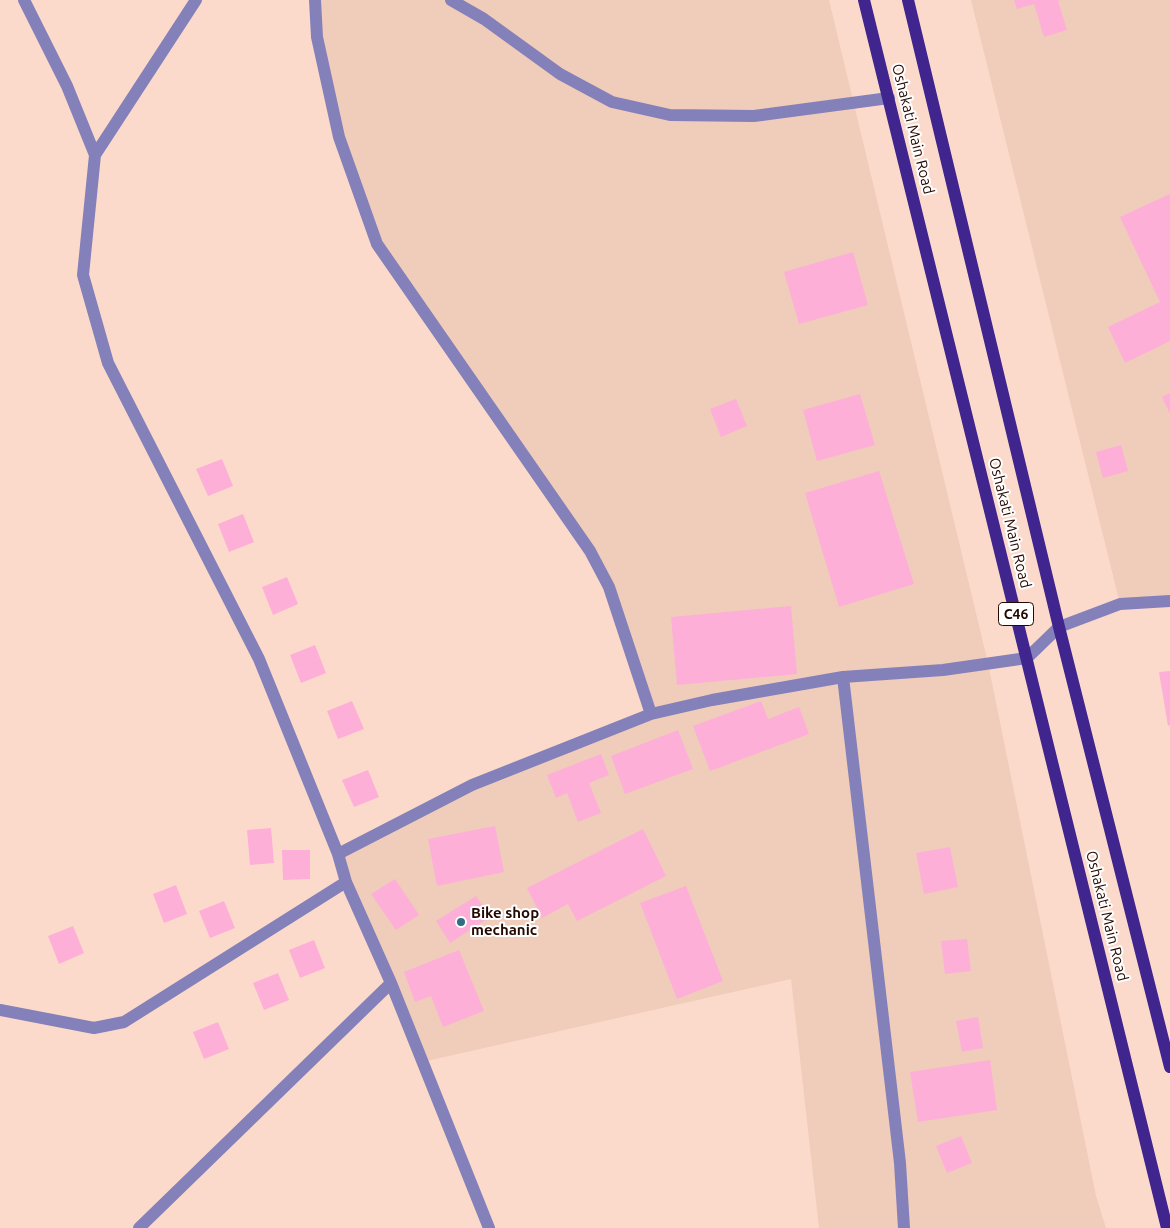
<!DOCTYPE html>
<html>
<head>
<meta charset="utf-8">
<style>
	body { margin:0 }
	canvas { display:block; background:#fbdacb }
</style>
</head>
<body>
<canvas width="1170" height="1228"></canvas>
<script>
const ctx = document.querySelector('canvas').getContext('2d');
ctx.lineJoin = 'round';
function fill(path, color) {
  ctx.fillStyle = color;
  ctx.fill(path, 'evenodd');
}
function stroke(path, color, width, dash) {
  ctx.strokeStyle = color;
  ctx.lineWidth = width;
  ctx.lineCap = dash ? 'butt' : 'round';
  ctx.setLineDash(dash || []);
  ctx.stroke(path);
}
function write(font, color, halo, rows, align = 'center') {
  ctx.font = font + ' Ubuntu,sans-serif';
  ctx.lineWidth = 4;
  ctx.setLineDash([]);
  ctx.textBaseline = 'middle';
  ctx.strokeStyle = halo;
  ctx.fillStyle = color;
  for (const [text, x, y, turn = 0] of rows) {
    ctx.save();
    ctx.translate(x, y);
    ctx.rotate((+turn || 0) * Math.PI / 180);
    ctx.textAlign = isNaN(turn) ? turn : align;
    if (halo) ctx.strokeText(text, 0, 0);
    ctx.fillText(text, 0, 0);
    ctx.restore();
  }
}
fill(new Path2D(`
	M315 0H829L988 663 1096 1196 1106 1228H819L791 979 422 1062 338 854 472 785 651 714 609 587 377 244 339 137Z
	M971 0H1170V601L1120 604Z`), '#f0ccbb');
fill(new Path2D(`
	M1014 0H1061L1058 1 1067 30 1044 37 1034 4 1017 9Z
	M1170 194V341L1125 363 1108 327 1160 302 1120 217Z
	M853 252 868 305 799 324 784 272Z
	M1170 393V414L1162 397Z
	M860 394 875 445 817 461 803 410Z
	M736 399 747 426 721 437 710 409Z
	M1121 445 1128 471 1103 478 1096 452Z
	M222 459 233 486 208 496 196 469Z
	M879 471 914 584 839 607 805 493Z
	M243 514 254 542 229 552 218 524Z
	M287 577 298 604 273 615 262 587Z
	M791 606 797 674 677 685 671 617Z
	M315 645 326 673 301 683 290 655Z
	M1170 671V725L1168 726 1159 672Z
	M352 701 364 729 338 739 327 711Z
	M761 701 768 719 799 707 809 734 710 771 693 726Z
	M678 730 693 769 625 794 611 756Z
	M601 754 609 775 589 783 601 813 578 822 567 793 556 798 547 775Z
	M368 770 379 797 354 807 342 780Z
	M495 826 504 872 437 886 428 839Z
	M271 828 274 863 250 865 247 830Z
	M643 829 666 876 577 921 568 904 542 918 527 888Z
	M950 847 958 887 924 894 916 853Z
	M282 850H310V879L283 880Z
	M395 879 419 915 396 930 371 894Z
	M176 885 187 914 164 923 153 894Z
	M686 886 723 981 677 999 640 903Z
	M476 896 490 917 450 943 436 921Z
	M224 901 235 928 210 938 199 911Z
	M73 926 84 953 59 964 48 936Z
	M967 939 971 971 945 974 941 941Z
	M314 940 325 968 300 978 289 950Z
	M459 950 484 1011 443 1027 431 996 415 1002 404 972Z
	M278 973 289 1000 264 1010 253 983Z
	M978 1017 983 1048 962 1052 956 1021Z
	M218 1022 229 1049 204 1059 193 1032Z
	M990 1060 997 1110 918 1122 910 1072Z
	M961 1136 972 1163 947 1173 936 1146Z`), '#feafd8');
stroke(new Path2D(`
	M24 0 67 86 95 155 83 275 108 363 259 659 338 854 346 882 391 983 489 1228
	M315 0 317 37 339 137 377 244 590 551 609 587 651 714
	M451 0 484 19 560 74 612 102 670 115 754 116 889 98
	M95 155 196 0
	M843 677 900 1163 904 1228
	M338 854 472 785 651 714 712 700 843 677 943 670 1027 658 1059 627 1120 604 1170 601
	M0 1010 94 1028 124 1022 346 882
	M139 1228 391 983`), '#8480b9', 12);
stroke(new Path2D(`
	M864 0 1167 1228
	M908 0 1059 627 1170 1067`), '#40258e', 12);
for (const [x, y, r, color] of [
	[461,922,5,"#316c84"]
]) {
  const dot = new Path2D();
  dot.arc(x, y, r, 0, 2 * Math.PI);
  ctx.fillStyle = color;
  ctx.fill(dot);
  stroke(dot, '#fff', 2);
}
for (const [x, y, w] of [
	[1016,614,35]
]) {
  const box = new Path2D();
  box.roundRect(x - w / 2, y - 11.5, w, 23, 4);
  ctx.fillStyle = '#fff';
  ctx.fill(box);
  stroke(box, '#240900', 1);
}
write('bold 14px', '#240900', null, [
	["C46",1016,614]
]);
write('15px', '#240900', '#fff', [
	["Oshakati Main Road",913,129,76],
	["Oshakati Main Road",1010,523,76],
	["Oshakati Main Road",1107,916,76]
]);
write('bold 15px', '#240900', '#fff', [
	["Bike shop",471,913],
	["mechanic",471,930]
], 'left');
</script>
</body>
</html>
